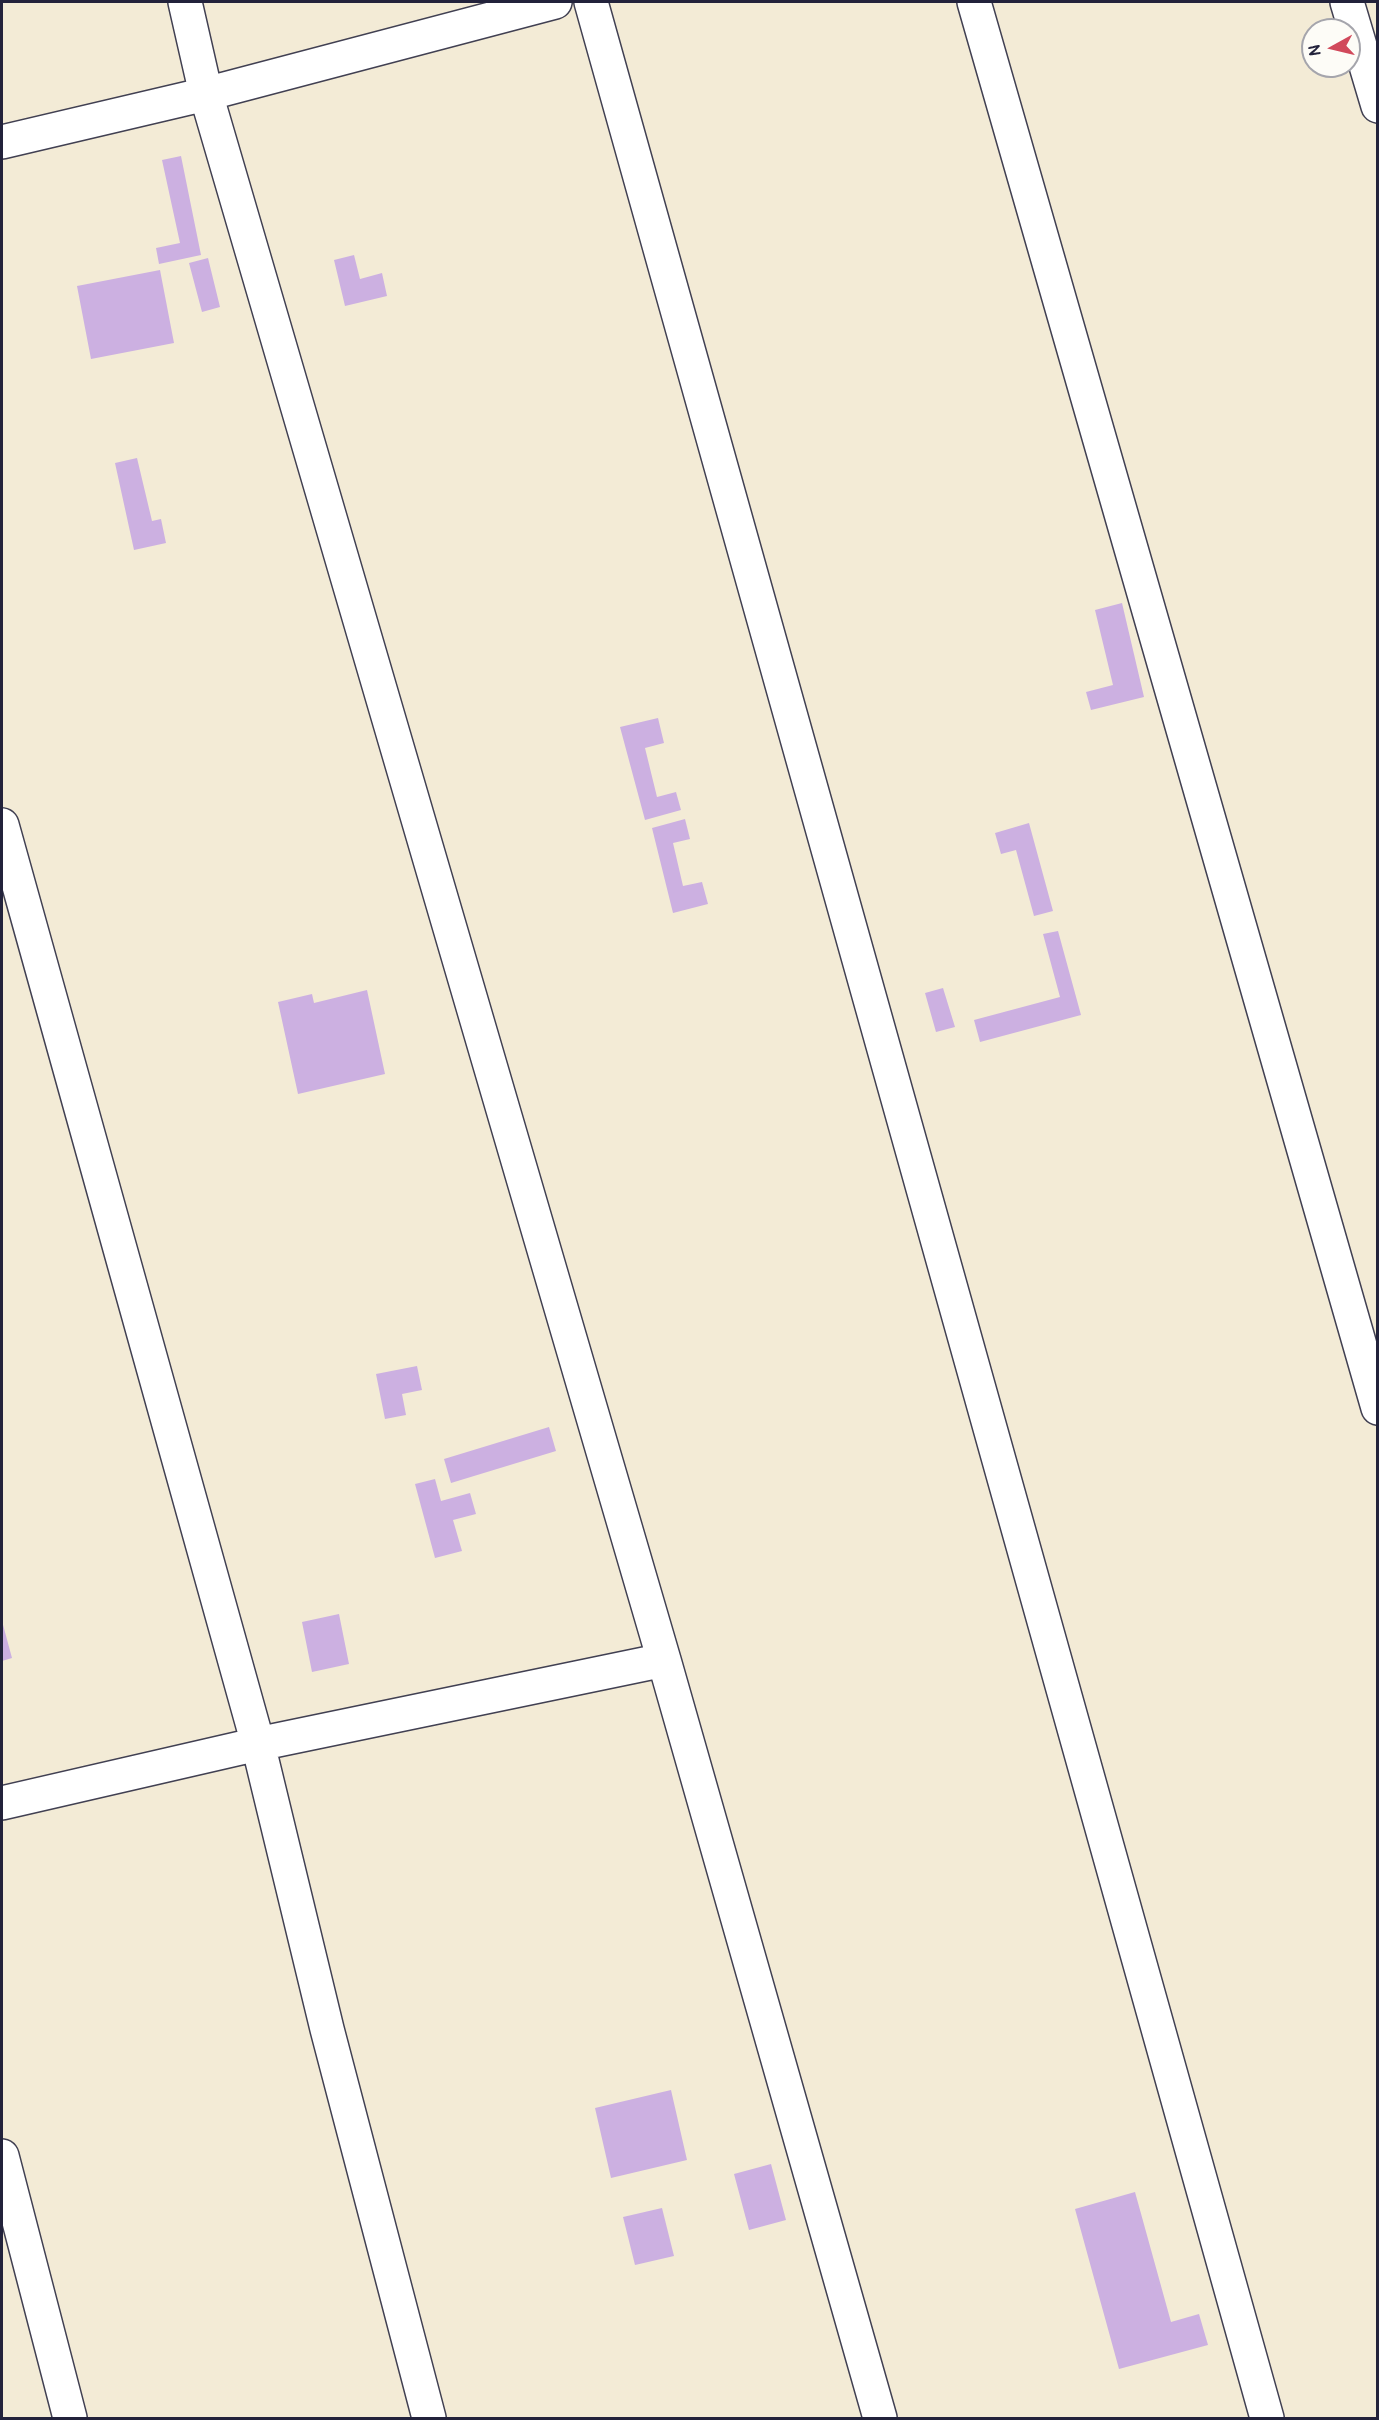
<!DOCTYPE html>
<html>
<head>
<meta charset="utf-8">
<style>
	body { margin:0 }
	#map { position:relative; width:1379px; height:2420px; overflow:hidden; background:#f3ebd6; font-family:Pangolin,sans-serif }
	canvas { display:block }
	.frame { position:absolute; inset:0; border:3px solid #22223b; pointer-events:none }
	.north { position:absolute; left:1301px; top:18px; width:60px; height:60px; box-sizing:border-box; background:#fdfcf7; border:2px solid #a5a5ac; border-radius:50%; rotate:262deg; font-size:16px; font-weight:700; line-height:24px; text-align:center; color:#22223b }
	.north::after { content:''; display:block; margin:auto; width:21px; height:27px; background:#d1495b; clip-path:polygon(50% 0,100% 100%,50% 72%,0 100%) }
</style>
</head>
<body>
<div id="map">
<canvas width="1379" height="2420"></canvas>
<div class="frame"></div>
<div class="north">N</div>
</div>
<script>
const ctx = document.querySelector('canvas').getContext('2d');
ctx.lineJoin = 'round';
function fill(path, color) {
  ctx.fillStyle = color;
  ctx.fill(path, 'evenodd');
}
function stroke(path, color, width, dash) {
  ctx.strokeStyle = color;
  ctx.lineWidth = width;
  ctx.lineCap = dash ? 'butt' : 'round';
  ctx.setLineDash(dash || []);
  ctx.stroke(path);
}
fill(new Path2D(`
	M181 156 201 255 159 264 156 248 180 243 162 160Z
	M354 255 360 279 382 273 387 296 345 306 334 260Z
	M208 258 220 307 202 312 189 263Z
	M160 270 174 343 91 359 77 286Z
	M137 458 152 521 161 519 166 543 134 550 115 463Z
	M1122 603 1144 697 1091 710 1086 692 1113 685 1095 610Z
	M658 718 664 743 645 748 657 797 676 792 681 810 645 820 620 727Z
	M685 819 690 839 673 843 683 886 702 882 708 904 673 913 652 828Z
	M1029 823 1053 911 1034 916 1016 850 1001 854 995 833Z
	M1058 931 1081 1015 980 1042 974 1020 1060 997 1043 934Z
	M943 988 955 1027 936 1032 925 993Z
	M367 990 385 1074 298 1094 278 1002 312 994 314 1003Z
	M417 1366 422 1390 402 1394 406 1415 385 1419 376 1374Z
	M549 1427 556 1451 451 1483 444 1459Z
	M435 1479 441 1501 470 1493 476 1514 453 1520 462 1551 435 1558 415 1484Z
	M339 1614 349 1664 312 1672 302 1622Z
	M2 1621 12 1658 2 1661Z
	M671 2090 687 2160 611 2178 595 2108Z
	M771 2164 786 2220 749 2230 734 2174Z
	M1135 2192 1171 2322 1199 2314 1208 2345 1119 2369 1075 2209Z
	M662 2208 674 2256 635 2265 623 2217Z`), '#ccb0e1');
const street = new Path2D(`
	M185 2 206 94 664 1660 880 2418
	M591 2 1267 2418
	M974 2 1378 1408
	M1347 2 1378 106
	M2 142 206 94 555 2
	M2 825 258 1744 327 2029 429 2418
	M2 1803 258 1744 664 1660
	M2 2156 70 2418`);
stroke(street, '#414052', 36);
stroke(street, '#fff', 33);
</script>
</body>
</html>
